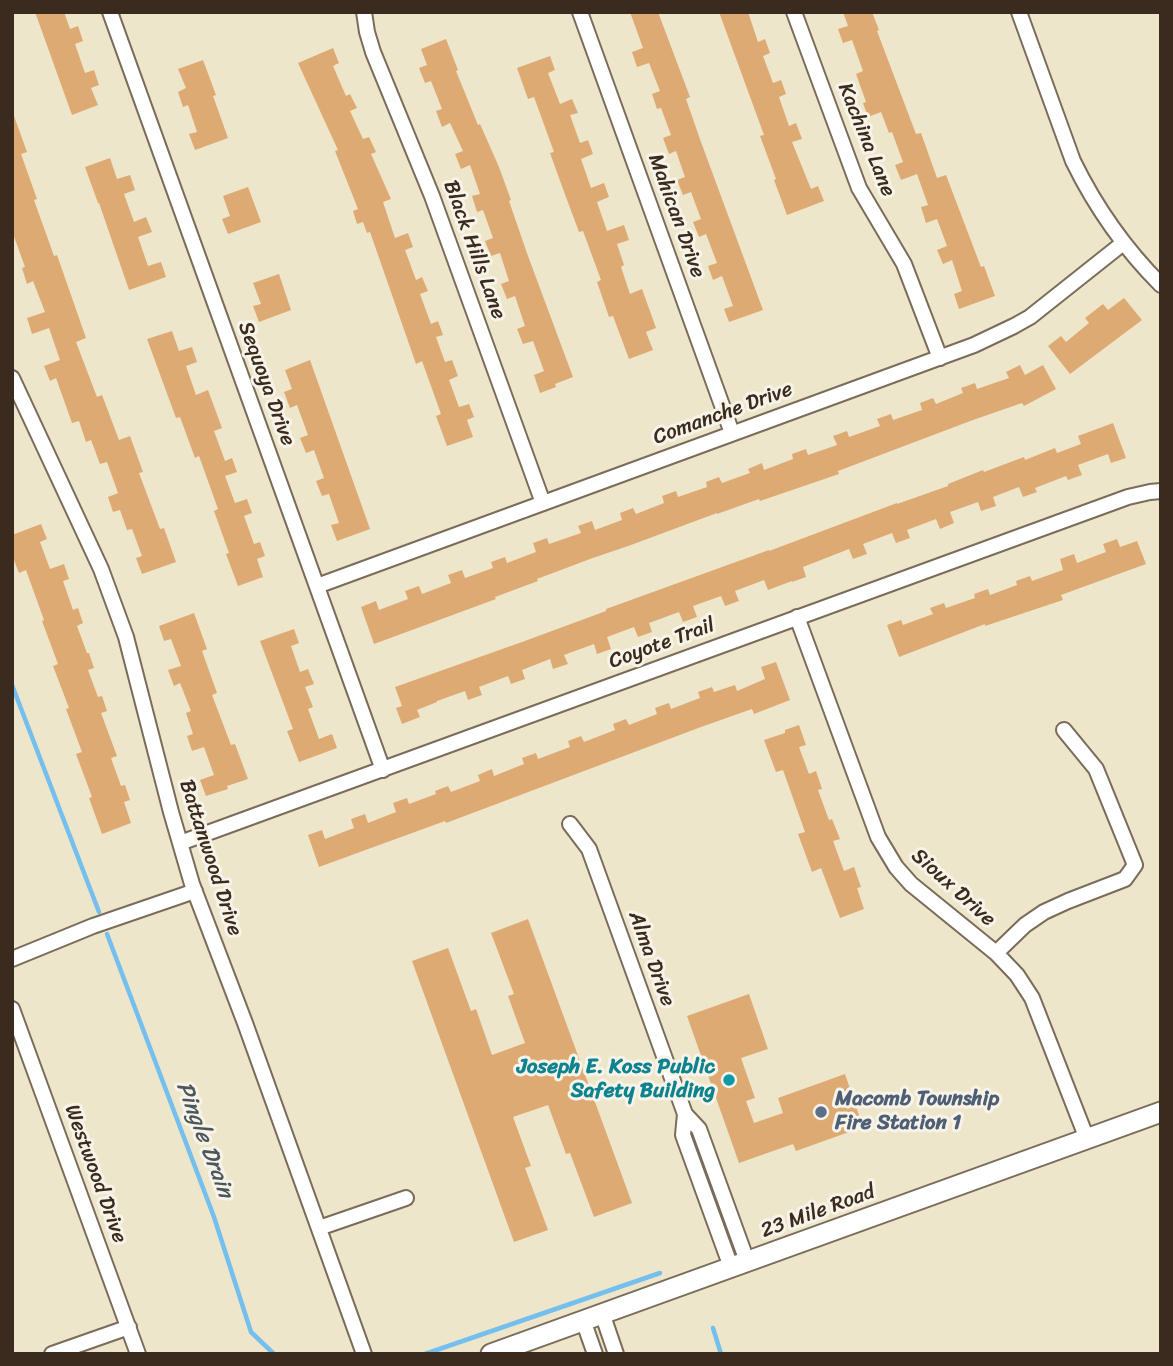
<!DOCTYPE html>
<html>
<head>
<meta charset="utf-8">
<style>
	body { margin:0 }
	#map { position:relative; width:1173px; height:1366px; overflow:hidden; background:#eee6ca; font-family:Sriracha,sans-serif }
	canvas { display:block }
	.frame { position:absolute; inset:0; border:14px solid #3b2a1e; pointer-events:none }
</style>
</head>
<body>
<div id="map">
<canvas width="1173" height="1366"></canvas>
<div class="frame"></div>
</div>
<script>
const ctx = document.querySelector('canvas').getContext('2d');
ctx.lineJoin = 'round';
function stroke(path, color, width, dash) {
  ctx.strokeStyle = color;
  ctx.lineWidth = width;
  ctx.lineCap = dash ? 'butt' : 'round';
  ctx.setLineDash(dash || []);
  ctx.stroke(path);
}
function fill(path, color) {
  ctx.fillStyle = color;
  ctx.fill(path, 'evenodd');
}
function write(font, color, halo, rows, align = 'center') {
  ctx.font = font + ' Sriracha,sans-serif';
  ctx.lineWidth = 6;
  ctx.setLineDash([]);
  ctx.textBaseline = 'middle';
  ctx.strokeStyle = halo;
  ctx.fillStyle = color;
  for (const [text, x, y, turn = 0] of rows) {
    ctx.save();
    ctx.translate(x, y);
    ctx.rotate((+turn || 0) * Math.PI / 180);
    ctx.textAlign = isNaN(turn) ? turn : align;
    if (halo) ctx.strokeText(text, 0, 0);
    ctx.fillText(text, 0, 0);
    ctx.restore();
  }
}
stroke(new Path2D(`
	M12 685 99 912
	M107 934 214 1217 251 1332 274 1354
	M713 1328 721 1354
	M425 1354 660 1273`), '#74bfed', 4.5);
fill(new Path2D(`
	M35 12H64L70 29 78 26 83 41 75 44 85 73 94 70 99 85 91 88 98 105 72 115Z
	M630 12H658L690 97 686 99 701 142 763 310 729 322 724 309 733 306 722 276 713 280 708 266 717 263 706 234 699 237 693 222 701 219 691 192 683 195 677 180 685 177 676 151 669 154 663 138 671 135 661 108 657 109 652 94 660 91 649 63 637 67 632 52 643 48Z
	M719 12H748L758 42 765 39 770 53 763 56 773 83 781 80 786 94 779 97 789 126 796 123 802 139 792 142 811 189 818 186 824 201 787 215 774 180 776 179 760 136 764 135Z
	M843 12H872L879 30 877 31 916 134 921 133 937 178 946 175 981 267 984 266 995 296 959 309 954 294 962 291 952 260 943 264 937 250 947 246 937 219 926 223 921 207 928 205 917 174 901 180 895 165 903 162 892 132 889 133 881 112 868 117 863 103 866 102 856 74 863 71 852 40 843 43 838 29 848 26Z
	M446 39 458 70 456 71 478 125 480 124 499 167 511 200 509 201 528 256 573 377 555 384 556 387 540 393 534 375 544 371 533 341 523 344 517 329 525 326 515 296 507 299 501 284 509 281 500 253 491 256 485 241 493 238 483 210 477 212 472 196 480 194 470 165 461 169 455 154 463 151 450 123 442 127 436 111 442 109 431 81 425 83 419 68 427 65 421 49Z
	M333 48 339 63 333 66 346 96 350 94 357 108 350 111 363 139 369 137 376 152 371 154 391 199 383 202 395 238 408 233 413 247 405 250 416 280 422 277 428 291 420 294 431 324 438 321 443 335 436 337 445 362 452 360 458 376 449 380 459 407 469 404 474 417 467 420 473 437 447 446 436 416 441 414 422 361 416 364 370 232 367 233 363 222 357 224 353 211 358 209 335 151 338 150 298 63Z
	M550 56 555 70 548 73 560 104 572 99 578 113 570 115 580 143 588 140 593 154 581 159 591 188 604 183 609 197 597 202 607 231 624 225 629 240 617 244 624 265 621 267 630 294 642 289 656 328 646 332 653 350 629 359 613 316 609 317 597 282 601 280 583 231 579 232 563 189 550 153 554 152 534 97 528 99 517 68Z
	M203 60 216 95 213 96 228 138 195 150 189 134 197 132 188 105 183 107 178 92 186 88 178 69Z
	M12 116H14L27 152 21 154 37 199 34 200 54 256 57 255 86 338 76 342 97 397 102 395 119 440 130 436 143 472 139 473 160 529 164 528 176 562 142 574 136 558 142 556 132 529 127 530 120 510 113 512 108 497 118 493 107 462 100 464 91 440 86 442 79 421 72 423 56 378 50 381 44 366 60 360 49 328 32 334 27 318 45 312 33 281 27 284 22 268 25 267 12 231Z
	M110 158 117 179 130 175 135 190 124 194 134 222 146 217 152 232 138 237 148 266 161 262 166 277 129 290 99 203H98L85 167Z
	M248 187 261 222 228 234 222 219 230 216 223 196Z
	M279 274 291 310 259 322 253 306 261 304 253 283Z
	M1124 298 1142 320 1070 374 1048 346 1061 336 1066 342 1089 323 1085 318 1103 304 1108 310Z
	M172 331 179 351 192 347 197 362 186 366 196 395 208 390 222 428 214 431 225 461 232 458 237 472 225 476 235 503 247 499 252 513 244 516 254 544 260 542 265 556 257 559 263 577 238 586 226 554 229 553 214 511 218 509 199 456 195 458 180 417 176 418 147 339Z
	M310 360 370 529 337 541 331 525 339 523 329 494 322 496 316 481 324 478 314 450 306 453 300 438 308 435 297 405 290 408 284 392 292 389 285 370Z
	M1020 365 1025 375 1043 365 1056 389 1024 406 1022 403 973 420 838 471 839 474 760 501 759 499 717 514V513L631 545 590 559 537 579 538 581 495 597 496 599 374 644 361 607 376 601 379 610 408 599 405 591 419 586 422 594 451 583 448 575 462 570 465 578 493 568 491 562 505 557 507 563 536 552 533 543 547 538 549 544 581 533 578 526 592 521 595 530 622 520 620 513 633 508 636 514 664 503 662 496 676 491 678 497 707 487 706 482 719 477 722 483 750 473 748 469 762 463 764 470 793 459 792 454 806 449 808 455 837 445 833 436 847 431 849 437 880 426 877 419 891 414 893 420 922 410 920 403 933 398 936 404 963 393 961 388 975 383 977 389 1009 378 1006 372Z
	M1113 423 1126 458 1111 463 1108 454 1078 465 1082 475 1068 480 1066 476 1035 488 1037 492 1023 497 1019 487 993 497 996 506 981 511 978 502 950 512 954 523 940 529 936 519 907 530 910 538 896 543 892 533 863 544 867 554 853 559 849 549 803 567 806 577 792 582V581L768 590 764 580 735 591 739 601 725 606 721 596 693 606 697 617 683 622 679 612 649 623 652 632 638 637 634 627 607 637 611 649 597 654 594 644 564 655 568 664 553 669 550 659 522 670 525 679 511 684 508 676 479 687 482 695 468 700 465 691 437 701V702L417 710 420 717 402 724 396 708 402 706 395 687 522 642 606 611V609L769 550V551L897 503V504L948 486V484L983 470 984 472 1024 457 1025 460 1055 448 1057 453 1081 444 1078 436Z
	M41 524 47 539 40 542 50 569 64 564 69 579 63 581 73 610 78 608 83 623 77 626 87 653H89L94 668 88 670 98 697 102 696 107 711 101 713 117 756 111 758 121 786 125 785 130 800 124 802 131 823 102 834 89 798 92 797 76 754 82 752 66 709 69 708 53 666 58 664 42 621 44 620 26 570 19 573 12 555V535Z
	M1117 539 1120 547 1137 541 1146 564 1061 595 1063 600 985 626V624L899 657 887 625 901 620 903 625 933 614 930 608 944 603 946 608 975 598 974 594 988 589 990 595 1017 585 1016 581 1030 576 1032 581 1063 570 1060 559 1074 554 1077 563 1106 552 1103 544Z
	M194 613 207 649 202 651 217 693 212 695 231 745 235 744 248 779 227 786 228 789 206 796 200 780 214 775 204 747 192 751 187 736 193 734 186 713 191 711 180 683 174 686 168 670 181 666 171 639 164 641 159 626Z
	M294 629 299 643 291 646 300 672 308 669 314 684 305 687 313 707 308 709 319 739 332 734 337 748 299 762 287 731 293 729 260 641Z
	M776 662 790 700 754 714 752 709 701 727 446 823 445 821 319 867 308 835 322 830 325 839 354 828 351 819 365 814 368 823 396 812 393 803 407 798 409 804 436 794 435 791 448 786 451 792 480 781 478 775 492 769 494 776 524 764 522 758 536 753 538 759 570 747 568 741 581 736 584 742 615 730 613 724 626 719 629 725 657 714 655 708 669 703 671 709 700 698 698 692 712 687 714 692 735 685 737 691 765 679 761 667Z
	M799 725 806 745 799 747 809 774 816 771 822 789 818 790 829 820 832 819 840 839 833 841 844 871 854 867 861 887 857 888 864 909 840 918 821 868 812 872 798 834 805 832 783 770 776 772 764 740 785 733V730Z
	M528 919 632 1203 594 1217 570 1153 566 1154 548 1105 513 1117 531 1166 525 1168 548 1230 514 1242 412 961 448 948 471 1011 476 1009 492 1055 525 1043 508 996 514 994 491 933Z
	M749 994 768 1049 741 1058 755 1098 746 1101 754 1123 783 1113 778 1098 845 1074 863 1127 796 1151 793 1144 739 1163 687 1016Z`), '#deaa74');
const minor = new Path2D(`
	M110 12 383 770
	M364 12 367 32 373 52 432 196 543 503
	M580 12 732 433
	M794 12 859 188 904 264 940 358
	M1019 12 1073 161C1096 208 1124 248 1161 285
	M12 378 101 569 126 637 171 812 192 884 245 1023 364 1354
	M317 586 974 345 1014 326 1030 317 1122 244
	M797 617 878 837 896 867 911 884 996 953 1017 975 1032 998 1087 1139
	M570 824 589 849 685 1114 699 1129 747 1261
	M180 843 1128 497 1150 492 1161 491
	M996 953 1025 925 1044 912 1068 901 1125 879 1135 865 1096 769 1064 730
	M12 959 93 926 195 891
	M12 1009 138 1354
	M685 1114 683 1135 731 1267
	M319 1228 406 1198
	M602 1313 616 1354
	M583 1320 595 1354
	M52 1354 129 1327`);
const secondary = new Path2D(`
	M491 1354 1161 1112`);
stroke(minor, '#7a6c5a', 18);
stroke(secondary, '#7a6c5a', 23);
stroke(minor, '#fff', 14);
stroke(secondary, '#fff', 19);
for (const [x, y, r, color] of [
	[729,1080,7,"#0f9aa8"],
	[821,1112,7,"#5c6f8a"]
]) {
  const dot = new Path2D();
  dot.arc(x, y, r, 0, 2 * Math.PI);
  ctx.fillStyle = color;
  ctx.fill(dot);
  stroke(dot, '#f7f3e8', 2.5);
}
write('21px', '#3b2a1e', '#f7f3e8', [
	["Kachina Lane",866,140,68],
	["Mahican Drive",676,216,70],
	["Black Hills Lane",474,250,70],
	["Sequoya Drive",266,384,70],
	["Comanche Drive",723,414,-20],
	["Coyote Trail",662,644,-20],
	["Battanwood Drive",210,858,72],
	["Sioux Drive",953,888,42],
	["Alma Drive",651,959,70],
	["Westwood Drive",95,1174,70],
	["23 Mile Road",818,1212,-20]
]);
write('bold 21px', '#0d838f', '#f7f3e8', [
	["Joseph E. Koss Public",715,1068],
	["Safety Building",715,1092]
], 'right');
write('bold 21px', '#4e5e75', '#f7f3e8', [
	["Macomb Township",835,1100],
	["Fire Station 1",835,1124]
], 'left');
write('italic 23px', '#4c575c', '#f7f3e8', [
	["Pingle Drain",204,1140,69]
]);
</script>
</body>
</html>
